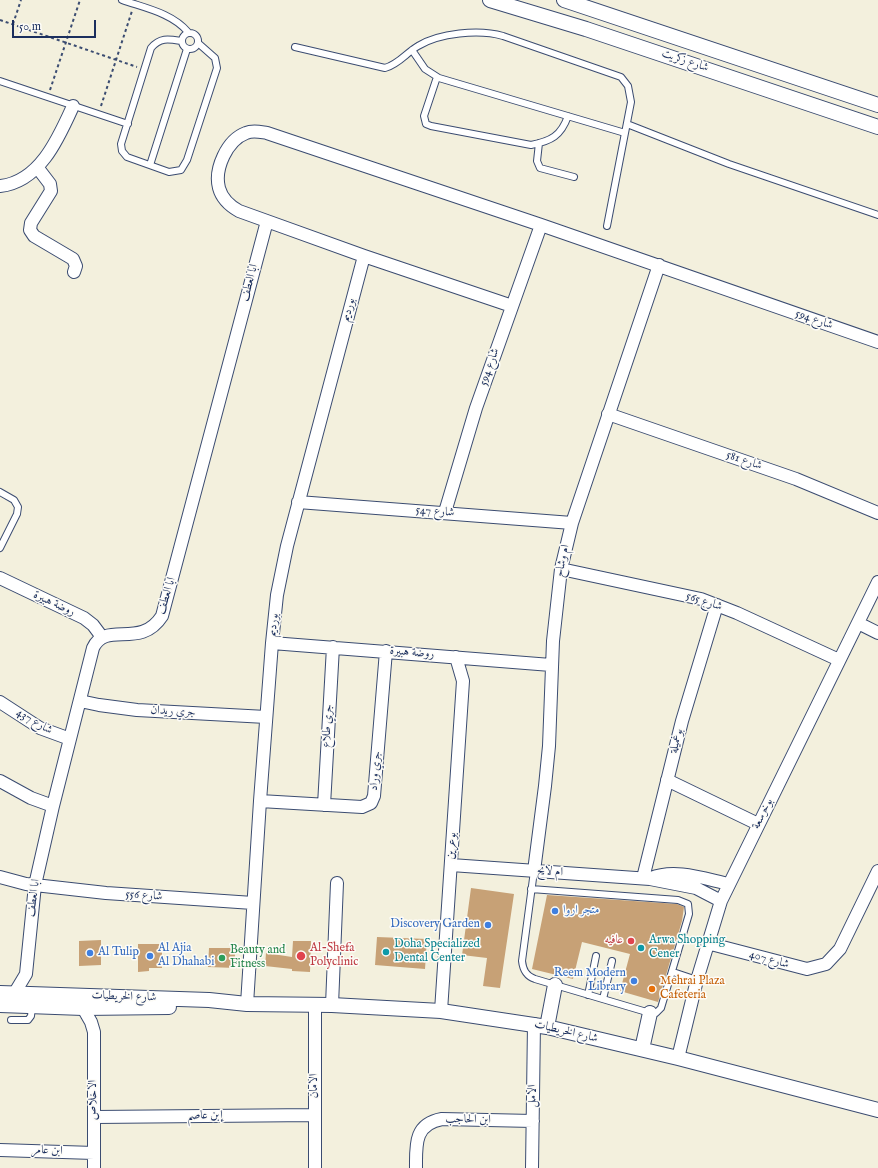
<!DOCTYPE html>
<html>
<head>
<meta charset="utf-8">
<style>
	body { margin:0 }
	#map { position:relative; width:878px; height:1168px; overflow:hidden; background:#f3f0dd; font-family:"IM FELL English",serif }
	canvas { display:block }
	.scale { position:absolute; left:12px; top:20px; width:84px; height:18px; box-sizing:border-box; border:2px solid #1b2f5e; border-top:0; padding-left:5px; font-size:12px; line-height:14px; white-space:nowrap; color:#1b2f5e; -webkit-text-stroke:3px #fdfcf7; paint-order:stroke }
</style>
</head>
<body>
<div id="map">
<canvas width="878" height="1168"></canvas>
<div class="scale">50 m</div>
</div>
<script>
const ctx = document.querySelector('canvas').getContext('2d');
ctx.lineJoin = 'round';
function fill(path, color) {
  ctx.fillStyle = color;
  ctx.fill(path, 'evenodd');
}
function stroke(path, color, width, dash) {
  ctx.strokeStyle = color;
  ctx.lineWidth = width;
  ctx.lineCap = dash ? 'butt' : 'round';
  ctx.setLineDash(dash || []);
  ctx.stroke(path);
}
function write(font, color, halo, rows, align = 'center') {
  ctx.font = font + ' "IM FELL English",Amiri,serif';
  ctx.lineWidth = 3;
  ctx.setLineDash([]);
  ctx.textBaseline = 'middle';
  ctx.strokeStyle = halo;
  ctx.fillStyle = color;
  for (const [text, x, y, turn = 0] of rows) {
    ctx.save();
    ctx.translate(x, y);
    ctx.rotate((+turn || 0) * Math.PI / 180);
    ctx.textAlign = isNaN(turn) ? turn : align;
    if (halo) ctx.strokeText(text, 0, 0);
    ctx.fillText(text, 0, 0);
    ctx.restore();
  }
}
fill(new Path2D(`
	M471 888 514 894 500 988 483 986 487 958 462 955Z
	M547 895 677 904 684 907 682 921 658 1002 620 991 630 954 582 942 573 979 532 969Z
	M377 937 427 939 425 969 375 965Z
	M101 940V965L79 966V941Z
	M293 941H311L310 972 292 971V969L265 966 266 953 292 957Z
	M138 944H162V968H149V971L138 972Z
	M209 948H235V968L208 967Z`), '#c7a176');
const service = new Path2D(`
	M122 0C145 8 172 13 188 32
	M182 41a8 8 0 1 1 16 0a8 8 0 1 1-16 0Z
	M181 41C169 39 160 37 151 48L121 144 122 151 127 157 169 172 181 170 187 160 217 68 215 58 198 43
	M295 47 385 68C399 64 406 53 418 46 439 33 479 29 503 36L621 77 628 86 631 102 607 226
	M412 50 425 69 439 78 625 133
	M437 77 424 116 426 124 431 126 531 145C551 141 561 136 568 116
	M0 81 128 124
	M627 124 729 164 878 215
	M539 143 537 161 540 168 574 177
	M150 165 187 49
	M0 492 14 500 18 507 17 514 0 548
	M531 889 678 900 688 904 689 914 661 1008 656 1013H650L535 979C526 976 523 970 522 961L534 871
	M673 972 697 980
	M588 995 596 956
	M603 999 612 961
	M11 1020H28L31 1016 32 1007`);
const minor = new Path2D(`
	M37 167 50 184 51 191 31 223 30 230 34 236 73 259 76 266 74 272
	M0 186C40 182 59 137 73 106
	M512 306 364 256 239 211C230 206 222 199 219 188 214 169 227 140 246 133 253 130 260 132 267 133L541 225 878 342
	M608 414 796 479 878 513
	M298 502 572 523
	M445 512 476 408 541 225
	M561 569 701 599 737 613 839 660
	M0 578 84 618 93 625 102 637
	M858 623 878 633
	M272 643 551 665
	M80 701 99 705 137 710 266 717
	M0 702 40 728 70 739
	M667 780 758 824
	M0 781 31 798 53 806
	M260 801 362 807 371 803 374 796 386 651
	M324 805 333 647
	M451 865 650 879 696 888 721 901
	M534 871 545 786 549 746 553 641 561 569 572 523 659 265
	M0 877 26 884 106 893 253 903
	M643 878 682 721 717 605
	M651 878C675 868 705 879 729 884
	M707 943 807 969 826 964 840 949 878 871
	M14 994 26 974 35 885 53 806 93 648C106 620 140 650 162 616L267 221
	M247 1004 260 801 272 643 277 595 287 546 364 256
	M315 1005V1168
	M332 1005 337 883
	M83 1008 91 1022 94 1032V1168
	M441 1011 463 681 456 657
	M678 1058 697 980 721 901 878 582
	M95 1117 315 1115
	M0 1150 94 1153
	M416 1168C416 1145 414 1124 442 1119L533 1121
	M532 1168 534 1024`);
const tertiary = new Path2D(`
	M490 0 586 29 878 127
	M564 0 878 105
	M0 993 209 1000 247 1004 332 1005 441 1011 547 1027 678 1058 878 1110
	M0 1005 83 1008 169 1007
	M547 1027 555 985
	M642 1049 650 1013`);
stroke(service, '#3b4c71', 8);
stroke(minor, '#3b4c71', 14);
stroke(tertiary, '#3b4c71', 16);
stroke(new Path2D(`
	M0 20 137 67
	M13 24 21 0
	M50 90 80 0
	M101 106 132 11`), '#3b4c71', 2, [3, 3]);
stroke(service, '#fff', 6);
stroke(minor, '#fff', 12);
stroke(tertiary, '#fff', 14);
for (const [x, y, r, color] of [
	[555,911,4,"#3f7fe0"],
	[488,925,4,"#3f7fe0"],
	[631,941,4,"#e0444e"],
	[641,948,4,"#0f9aa8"],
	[386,952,4,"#0f9aa8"],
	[90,953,4,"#3f7fe0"],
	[150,956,4,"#3f7fe0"],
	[301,956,5,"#e0444e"],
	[222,958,4,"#2e9e5b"],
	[634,981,4,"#3f7fe0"],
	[652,989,4,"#e8710a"]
]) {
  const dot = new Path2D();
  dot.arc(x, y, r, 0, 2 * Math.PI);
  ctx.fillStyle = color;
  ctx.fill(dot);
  stroke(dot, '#fdfcf7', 1.5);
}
write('12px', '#1b2f5e', '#fdfcf7', [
	["شارع زكريت",685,61,19],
	["ابا العطف",250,283,-75],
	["بورديم",349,310,-75],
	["شارع 594",814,320,19],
	["شارع 594",490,367,-71],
	["شارع 581",744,461,19],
	["شارع 547",435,512,4],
	["ام وشاح",563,561,-78],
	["ابا العطف",167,596,-73],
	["شارع 565",704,602,18],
	["روضة هبيرة",54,604,25],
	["بورديم",274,625,-84],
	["روضة هبيرة",412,653,5],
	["جري ريدان",173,712,3],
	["شارع 437",34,722,30],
	["جري طلاع",328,726,-87],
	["بوغميلة",677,741,-76],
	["جري وراد",376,771,-85],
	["بوخرسعة",763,814,-64],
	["بوعرين",452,846,-86],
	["ام لايح",550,872,4],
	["شارع 556",144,896,4],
	["ابا العطف",34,898,-82],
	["شارع 407",769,960,15],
	["شارع الخريطيات",124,997,2],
	["شارع الخريطيات",566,1032,13],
	["الامان",315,1086,-90],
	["الامل",533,1096,-89],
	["الاخلاص",94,1100,-90],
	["إبن عاصم",205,1116,-1],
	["ابن الحاجب",468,1120,1],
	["ابن عامر",47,1151,2]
]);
write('12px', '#366cbe', '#fdfcf7', [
	["متجر اروا",563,911],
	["Discovery Garden",480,925,"right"],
	["Al Ajia",158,949],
	["Al Dhahabi",158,963],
	["Al Tulip",98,953],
	["Reem Modern",626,974,"right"],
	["Library",626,988,"right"]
], 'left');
write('12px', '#be3a42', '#fdfcf7', [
	["عافيه",623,941],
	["Al-Shefa",310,949,"left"],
	["Polyclinic",310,963,"left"]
], 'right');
write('12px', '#0d838f', '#fdfcf7', [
	["Arwa Shopping",649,941],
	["Cener",649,955],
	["Doha Specialized",394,945],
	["Dental Center",394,959]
], 'left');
write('12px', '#27864d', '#fdfcf7', [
	["Beauty and",230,951],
	["Fitness",230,965]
], 'left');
write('12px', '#c56008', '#fdfcf7', [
	["Mehrai Plaza",660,982],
	["Cafeteria",660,996]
], 'left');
</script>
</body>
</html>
